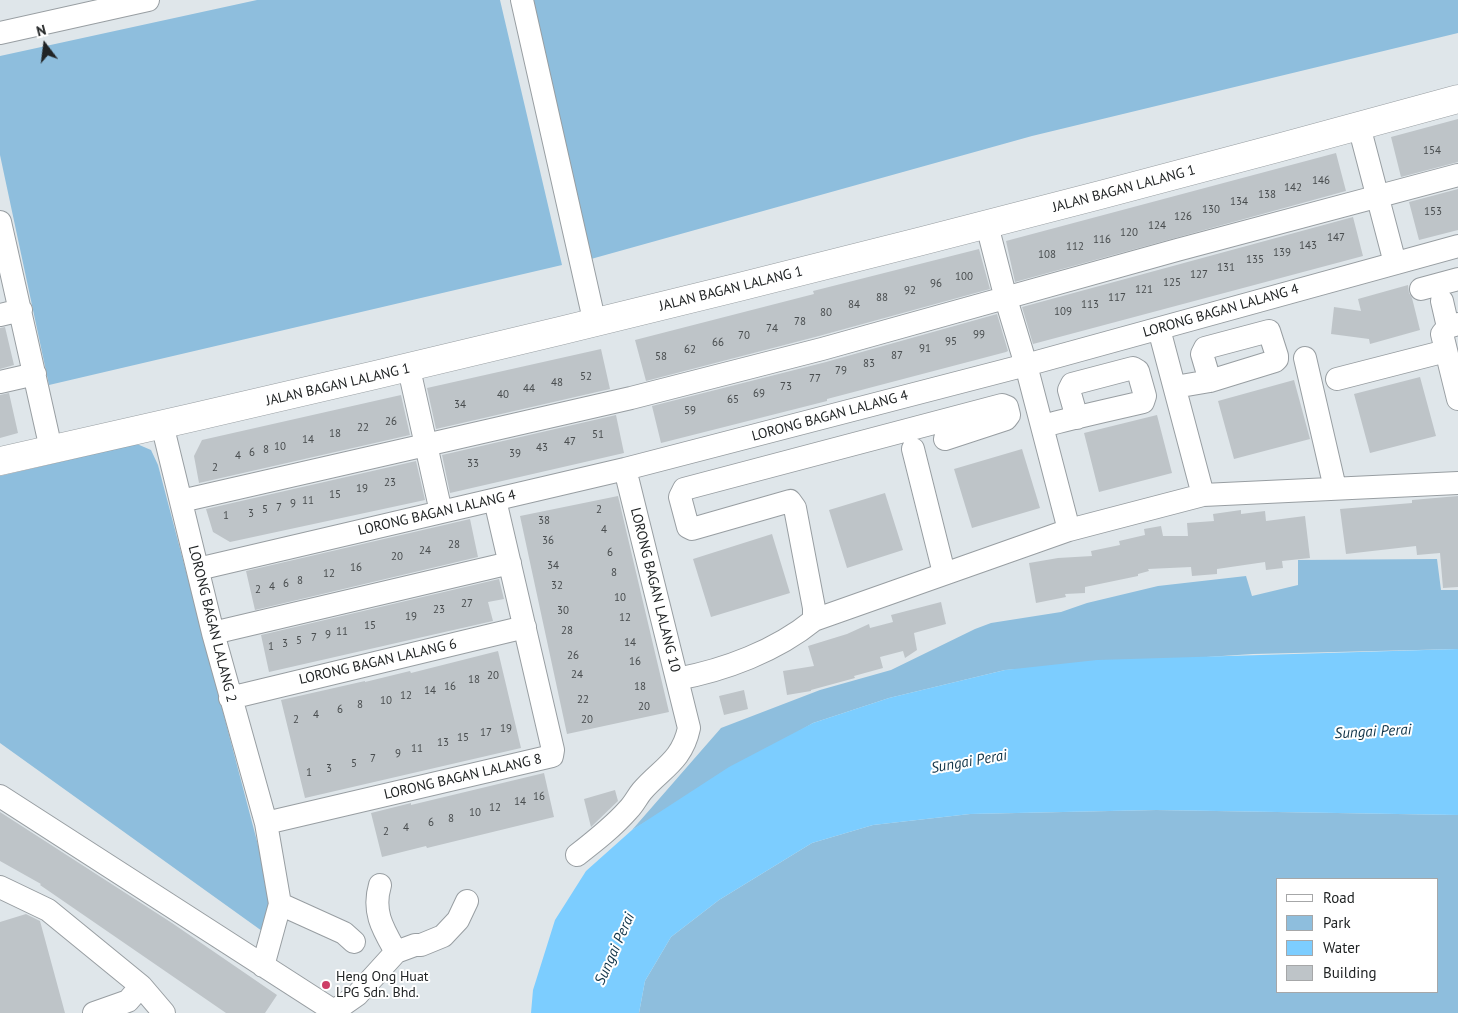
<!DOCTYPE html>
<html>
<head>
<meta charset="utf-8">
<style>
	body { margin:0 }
	#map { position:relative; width:1458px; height:1013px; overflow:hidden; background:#dfe6ea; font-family:"PT Sans",sans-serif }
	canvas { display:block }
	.legend { position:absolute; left:1276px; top:878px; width:162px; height:115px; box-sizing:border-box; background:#fff; border:1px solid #a6a7a8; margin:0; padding:6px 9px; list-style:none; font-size:15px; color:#212425 }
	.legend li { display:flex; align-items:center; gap:10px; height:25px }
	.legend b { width:25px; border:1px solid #a6a7a8 }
	.north { position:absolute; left:20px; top:20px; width:50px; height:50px; -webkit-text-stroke:4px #fff; paint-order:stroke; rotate:345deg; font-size:14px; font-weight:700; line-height:20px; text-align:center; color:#212425 }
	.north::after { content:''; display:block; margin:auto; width:18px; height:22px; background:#212425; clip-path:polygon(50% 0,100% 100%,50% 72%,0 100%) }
</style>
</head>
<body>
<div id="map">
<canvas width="1458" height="1013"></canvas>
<ul class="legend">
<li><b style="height:6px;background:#fff"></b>Road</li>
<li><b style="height:14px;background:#8ebedd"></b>Park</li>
<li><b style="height:14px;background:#7ccdff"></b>Water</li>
<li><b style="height:14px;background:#bec4c8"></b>Building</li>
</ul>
<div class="north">N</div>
</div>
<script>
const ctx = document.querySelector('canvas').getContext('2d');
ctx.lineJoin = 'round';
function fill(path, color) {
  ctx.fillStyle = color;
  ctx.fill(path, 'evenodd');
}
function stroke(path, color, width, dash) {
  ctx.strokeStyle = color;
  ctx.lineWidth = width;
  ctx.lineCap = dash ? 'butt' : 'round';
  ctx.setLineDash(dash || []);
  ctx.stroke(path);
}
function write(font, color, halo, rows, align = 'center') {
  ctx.font = font + ' "PT Sans",sans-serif';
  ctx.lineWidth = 4;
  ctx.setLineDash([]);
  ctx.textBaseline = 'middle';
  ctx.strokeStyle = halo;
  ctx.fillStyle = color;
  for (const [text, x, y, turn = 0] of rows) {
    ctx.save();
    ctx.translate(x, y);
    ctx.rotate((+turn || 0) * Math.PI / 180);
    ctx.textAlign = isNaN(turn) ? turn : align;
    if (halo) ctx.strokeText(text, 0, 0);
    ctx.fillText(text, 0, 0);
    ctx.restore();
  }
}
fill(new Path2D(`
	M257 0H500L562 265 49 385 0 155V56Z
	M530 0H1458V33L1032 136 591 259Z
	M137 444 151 450 158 465 273 902 262 931 0 743V476Z
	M1437 559 1441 590H1458V649L1253 654 1005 670 889 698 813 723 632 830 721 728 820 690 891 670 975 629 991 623 1061 612 1087 603 1158 586 1246 576 1252 596 1298 585V560Z
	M1156 810 1458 815V1013H639L645 981 671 937 719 900 812 843 873 825 970 814ZM1277 879H1437V992H1277Z`), '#8ebedd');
fill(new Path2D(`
	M1458 649V815L1156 810 970 814 873 825 812 843 719 900 671 937 645 981 639 1013H531L533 990 555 920 586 871 632 830 729 767 813 723 889 698 1005 670 1097 660Z`), '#7ccdff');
fill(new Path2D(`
	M1458 119V162L1401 177 1391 137Z
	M1336 153 1346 191 1015 282 1006 241Z
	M1458 189V230L1419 240 1409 202Z
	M1353 217 1363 256 1033 344 1022 307Z
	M979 249 990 289 819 336 646 381 635 340 814 294 813 291Z
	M1408 285 1409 293 1412 298 1420 330 1370 344 1369 339 1331 334 1334 307 1361 311 1358 299Z
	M997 314 1008 351 1006 352 827 399V401L661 443 652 406 826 362Z
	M5 327 14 365 0 369V328Z
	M601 349 610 389 436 429 427 388Z
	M1420 377 1436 436 1370 453 1354 394Z
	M1294 380 1310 439 1234 459 1218 401Z
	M9 393 18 433 0 438V395Z
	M401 395 410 435 199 483 194 456 202 440Z
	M616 415 624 453 450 493 442 455Z
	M1157 415 1172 473 1099 492 1084 433Z
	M1022 449 1040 508 972 528 954 469Z
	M416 461 425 500 230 542 213 532 206 509Z
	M885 493 903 550 847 568 829 510Z
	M618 496 669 712 567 734 520 516Z
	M1458 496V587L1443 588 1440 553 1417 555 1416 546 1346 554 1340 509 1412 503V500Z
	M1241 510V514L1265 511 1266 521 1305 516 1310 558 1282 561 1283 568 1266 570 1265 562 1217 569V574L1192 576 1191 567 1148 569 1149 571 1138 574V576L1085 587V593L1065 594 1066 597 1036 603 1029 563 1058 558 1092 556 1091 551 1120 545 1119 541 1145 535 1144 529 1161 526 1163 536H1188L1187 523 1214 521 1213 514Z
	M470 519 478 557 255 610 246 571Z
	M772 534 790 593 711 617 693 559Z
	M499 579 504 599 488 602 493 621 269 672 261 635Z
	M941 602 946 624 914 633 917 650 905 658 903 651 880 657 883 668 854 676 855 678 811 690V691L787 695 783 671 814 666 808 646 847 634 869 624 870 628 893 622 891 615Z
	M498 651 521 748 305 798 281 700 365 681V682L410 671 411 673Z
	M744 690 748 709 724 715 719 696Z
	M544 773 554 817 427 848 426 846 382 857 371 813 411 803V805Z
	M615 790 618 801 591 827 584 799Z
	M0 812 172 923 277 995 265 1013H226L40 885 41 884 0 861Z
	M26 914 40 921 65 1013H0V922Z`), '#bec4c8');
const minor = new Path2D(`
	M522 0 595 324
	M0 33 148 0
	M1359 126 1395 263
	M0 222 51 449
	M987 225 1006 299 1026 365 1069 530
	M1421 289 1458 279
	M1442 301 1448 327
	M0 315 21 310
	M1458 324 1448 327 1442 334 1458 399
	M1159 329 1203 495
	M1305 358 1335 488
	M409 369 441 512
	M1337 379 1446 351
	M0 382 35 374
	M1175 387 1210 381 1275 361 1277 359V356L1269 331 1205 348 1202 354 1210 381
	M162 424 213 633 266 823 280 904 263 966
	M1043 426C1076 417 1109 410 1143 402L1145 396 1138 371 1133 368 1072 384 1069 390 1077 418
	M913 449 944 573
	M181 501 631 398 822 349 1177 250 1458 175
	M198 569 625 469 1026 365 1458 246
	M814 620V608L795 508 790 501 692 529 688 527 680 497 684 489 1002 405 1007 407 1009 415 1006 419 945 439
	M213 633 510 563
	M677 679C725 670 776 651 814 620L1069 530 1203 495 1458 483
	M230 698 525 627
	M0 796 337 1013
	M266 823 552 756 553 750 495 500
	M577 855C595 841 613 827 628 810 634 804 637 797 642 791 662 768 682 761 689 728L625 469
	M380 885C372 912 383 929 396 952
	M0 887 48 910 141 986 164 1013
	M280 904 344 933 354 942
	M334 1011 357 995 396 952 415 945H421L443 936 458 920 467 901
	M94 1013 128 1001 141 986`);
const major = new Path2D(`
	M0 461C489 352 975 232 1458 99`);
stroke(minor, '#989ea2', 24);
stroke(major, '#989ea2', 29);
stroke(minor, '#fff', 22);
stroke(major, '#fff', 28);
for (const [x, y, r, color] of [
	[326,985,5,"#cd3e66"]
]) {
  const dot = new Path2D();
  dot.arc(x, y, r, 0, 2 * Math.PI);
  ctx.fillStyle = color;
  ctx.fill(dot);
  stroke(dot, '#fff', 2);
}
write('11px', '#484c4e', null, [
	["154",1432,151],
	["146",1321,181],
	["142",1293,188],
	["138",1267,195],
	["134",1239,202],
	["130",1211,210],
	["153",1433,212],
	["126",1183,217],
	["124",1157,226],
	["120",1129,233],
	["147",1336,238],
	["116",1102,240],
	["143",1308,246],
	["112",1075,247],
	["139",1282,253],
	["108",1047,255],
	["135",1255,260],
	["131",1226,268],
	["127",1199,275],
	["100",964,277],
	["125",1172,283],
	["96",936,284],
	["121",1144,290],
	["92",910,291],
	["88",882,298],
	["117",1117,298],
	["84",854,305],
	["113",1090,305],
	["109",1063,312],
	["80",826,313],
	["78",800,322],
	["74",772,329],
	["99",979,335],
	["70",744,336],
	["95",951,342],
	["66",718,343],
	["91",925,349],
	["62",690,350],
	["87",897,356],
	["58",661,357],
	["83",869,364],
	["79",841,371],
	["52",586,377],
	["77",815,379],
	["48",557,383],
	["73",786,387],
	["44",529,389],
	["69",759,394],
	["40",503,395],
	["65",733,400],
	["34",460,405],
	["59",690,411],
	["26",391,422],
	["22",363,428],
	["18",335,434],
	["51",598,435],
	["14",308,440],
	["47",570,442],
	["10",280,447],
	["43",542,448],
	["8",266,450],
	["6",252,453],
	["39",515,454],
	["4",238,456],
	["33",473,464],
	["2",215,468],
	["23",390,483],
	["19",362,489],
	["15",335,495],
	["11",308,501],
	["9",293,504],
	["7",279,508],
	["5",265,510],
	["2",599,510],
	["3",251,514],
	["1",226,516],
	["38",544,521],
	["4",604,530],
	["36",548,541],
	["28",454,545],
	["24",425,551],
	["6",610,553],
	["20",397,557],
	["34",553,566],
	["16",356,568],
	["8",614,573],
	["12",329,574],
	["8",300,581],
	["6",286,584],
	["32",557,586],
	["4",272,587],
	["2",258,590],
	["10",620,598],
	["27",467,604],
	["23",439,610],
	["30",563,611],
	["19",411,617],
	["12",625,618],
	["15",370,626],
	["28",567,631],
	["11",342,632],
	["9",328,635],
	["7",314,638],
	["5",299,641],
	["14",630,643],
	["3",285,644],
	["1",271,647],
	["26",573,656],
	["16",635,662],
	["24",577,675],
	["20",493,676],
	["18",474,680],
	["16",450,687],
	["18",640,687],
	["14",430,691],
	["12",406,696],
	["22",583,700],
	["10",386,701],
	["8",360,705],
	["20",644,707],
	["6",340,710],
	["4",316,715],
	["2",296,720],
	["20",587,720],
	["19",506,729],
	["17",486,733],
	["15",463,738],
	["13",443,743],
	["11",417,749],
	["9",398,754],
	["7",373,759],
	["5",354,764],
	["3",329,769],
	["1",309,773],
	["16",539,797],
	["14",520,802],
	["12",495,808],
	["10",475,813],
	["8",451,819],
	["6",431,823],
	["4",406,828],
	["2",386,832]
]);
write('14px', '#212425', '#fff', [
	["JALAN BAGAN LALANG 1",1124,189,-15],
	["JALAN BAGAN LALANG 1",731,289,-14],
	["LORONG BAGAN LALANG 4",1221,311,-16],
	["JALAN BAGAN LALANG 1",338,385,-13],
	["LORONG BAGAN LALANG 4",830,416,-15],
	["LORONG BAGAN LALANG 4",437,513,-13],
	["LORONG BAGAN LALANG 10",655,590,76],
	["LORONG BAGAN LALANG 2",212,624,76],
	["LORONG BAGAN LALANG 6",378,662,-13],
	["LORONG BAGAN LALANG 8",463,777,-13]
]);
write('14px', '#212425', '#fff', [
	["Heng Ong Huat",336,977],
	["LPG Sdn. Bhd.",336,993]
], 'left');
write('italic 15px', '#103449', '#fff', [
	["Sungai Perai",1373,732,-3],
	["Sungai Perai",969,762,-10],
	["Sungai Perai",615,949,-66]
]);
</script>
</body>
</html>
